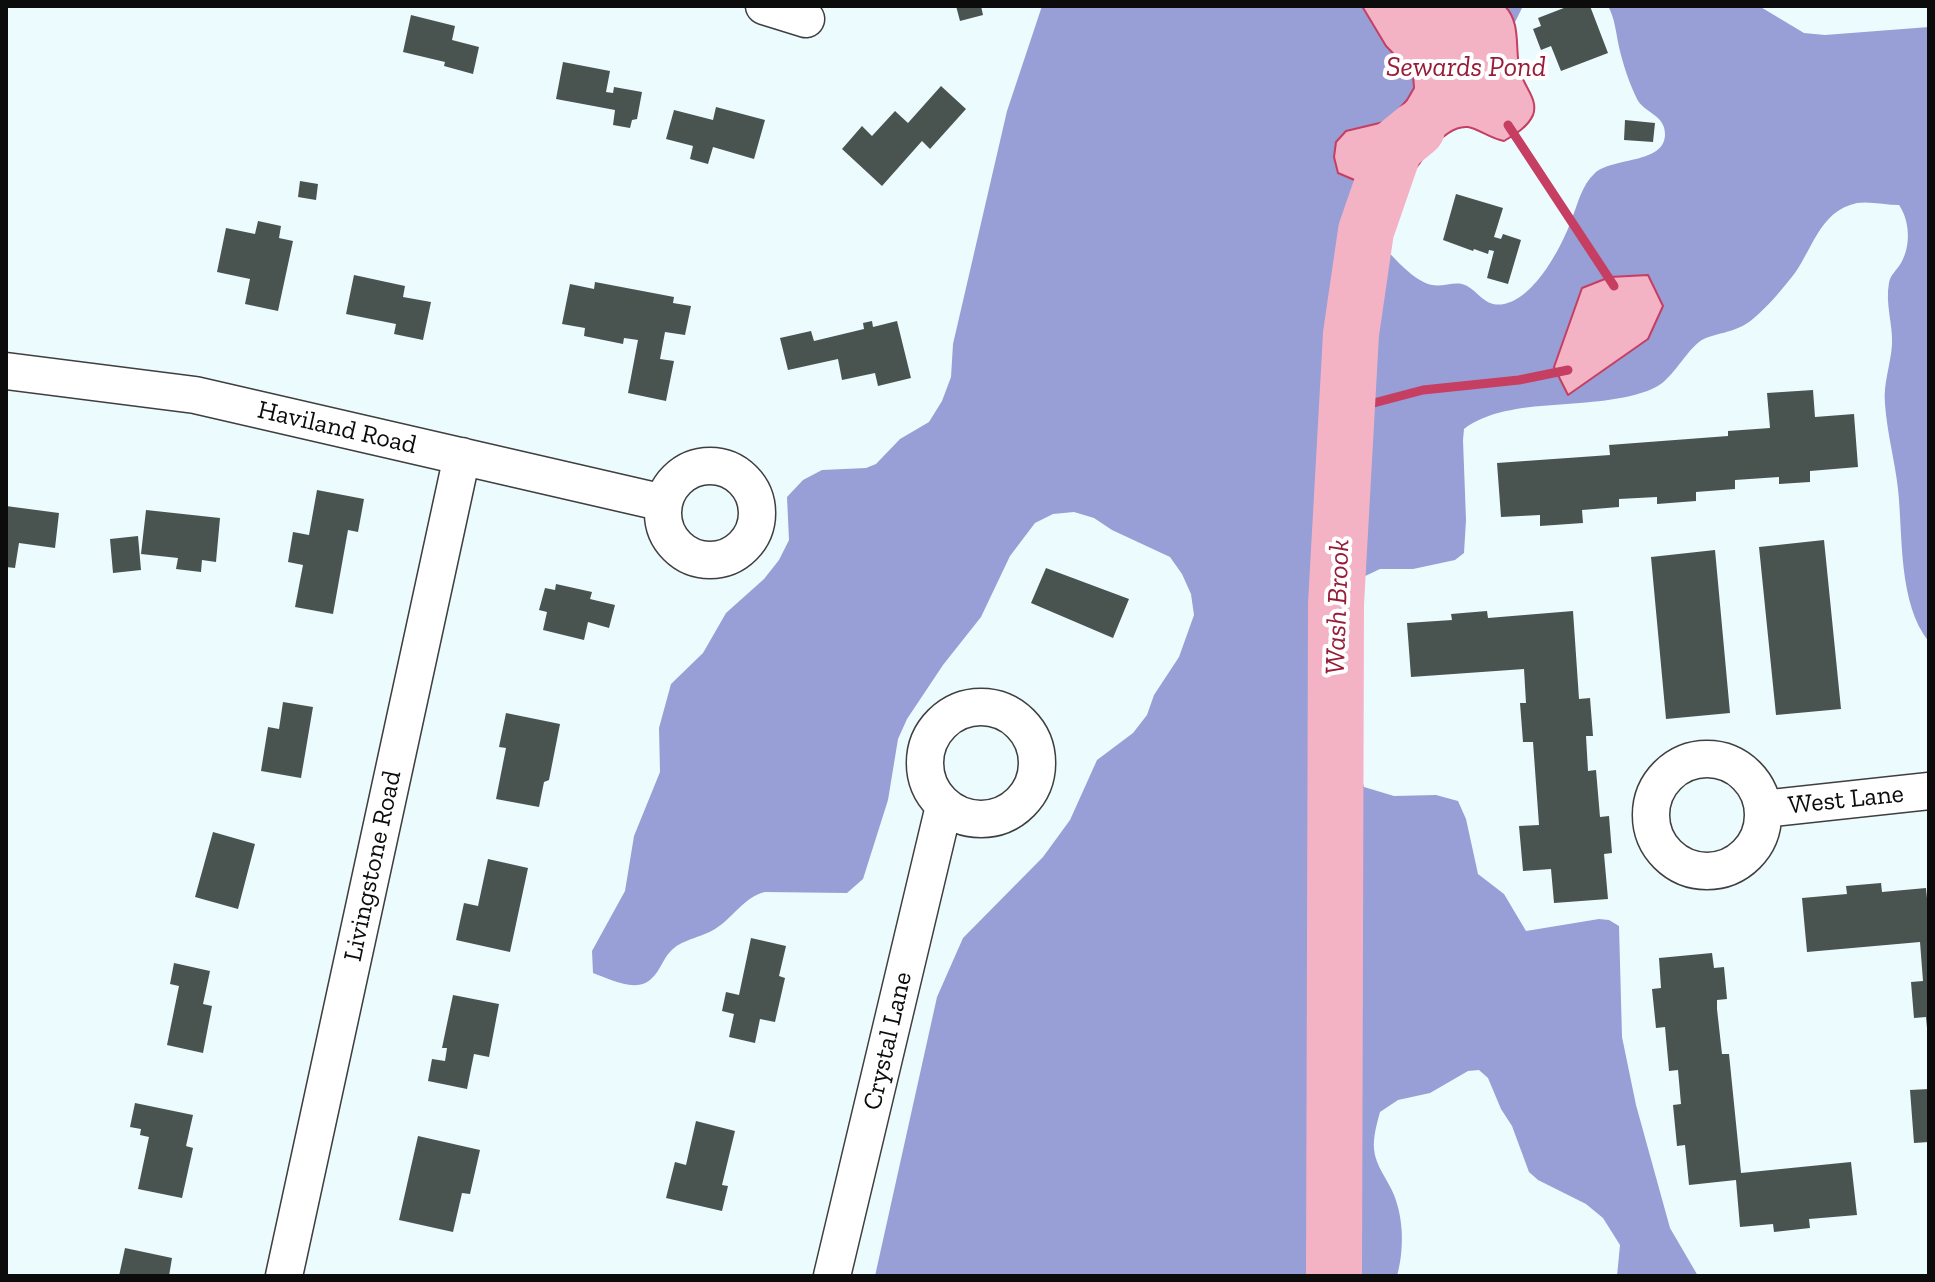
<!DOCTYPE html>
<html>
<head>
<meta charset="utf-8">
<style>
	body { margin:0 }
	#map { position:relative; width:1935px; height:1282px; overflow:hidden; background:#ecfbfe; font-family:"Zilla Slab",serif }
	canvas { display:block }
	.frame { position:absolute; inset:0; border:8px solid #0c0c0c; pointer-events:none }
</style>
</head>
<body>
<div id="map">
<canvas width="1935" height="1282"></canvas>
<div class="frame"></div>
</div>
<script>
const ctx = document.querySelector('canvas').getContext('2d');
ctx.lineJoin = 'round';
function fill(path, color) {
  ctx.fillStyle = color;
  ctx.fill(path, 'evenodd');
}
function stroke(path, color, width, dash) {
  ctx.strokeStyle = color;
  ctx.lineWidth = width;
  ctx.lineCap = dash ? 'butt' : 'round';
  ctx.setLineDash(dash || []);
  ctx.stroke(path);
}
function write(font, color, halo, rows, align = 'center') {
  ctx.font = font + ' "Zilla Slab",serif';
  ctx.lineWidth = 8;
  ctx.setLineDash([]);
  ctx.textBaseline = 'middle';
  ctx.strokeStyle = halo;
  ctx.fillStyle = color;
  for (const [text, x, y, turn = 0] of rows) {
    ctx.save();
    ctx.translate(x, y);
    ctx.rotate((+turn || 0) * Math.PI / 180);
    ctx.textAlign = isNaN(turn) ? turn : align;
    if (halo) ctx.strokeText(text, 0, 0);
    ctx.fillText(text, 0, 0);
    ctx.restore();
  }
}
fill(new Path2D(`
	M1042 6H1523L1466 121 1397 167 1372 234C1387 249 1411 281 1432 285 1442 287 1453 282 1462 284 1474 287 1481 301 1493 304 1528 311 1561 249 1571 221 1578 204 1581 186 1595 173 1613 157 1664 164 1665 135 1666 115 1644 113 1637 99 1629 83 1623 64 1619 47 1616 34 1615 18 1608 6H1759L1804 33 1825 35 1929 27V642C1898 603 1903 536 1898 489 1895 461 1887 433 1885 404 1883 383 1891 364 1892 344 1893 324 1885 304 1889 283 1890 275 1897 270 1901 263 1911 246 1910 221 1899 205 1886 205 1870 201 1857 203 1818 211 1812 253 1791 278 1780 292 1767 307 1754 318 1735 335 1712 332 1699 342 1682 356 1672 381 1652 389 1595 413 1510 394 1464 429L1463 440 1466 520 1464 553 1455 560 1413 569H1380L1361 578 1355 600 1359 644 1354 688 1361 776 1364 787 1394 796 1436 795 1458 801 1466 819 1478 874 1504 894 1526 931 1599 919 1609 920 1619 926 1622 1037 1636 1105 1670 1228 1698 1276H1617L1620 1245 1603 1218 1586 1204 1538 1180 1529 1172 1512 1126 1501 1109 1488 1078 1479 1070 1468 1071 1430 1093 1398 1100 1380 1112C1377 1123 1373 1137 1374 1149 1375 1165 1388 1180 1394 1195 1404 1220 1404 1251 1397 1276H875L937 997 963 938 1043 857 1070 820 1097 760 1133 733 1147 715 1154 695 1179 657 1194 615 1191 594 1182 574 1170 557 1112 530 1094 518 1074 512 1053 514 1035 523 1010 556 981 617 943 665 907 719 898 739 888 800 863 879 847 893 765 892C744 897 733 918 715 929 701 938 681 939 670 952 663 959 660 971 652 978 638 994 609 979 593 973L592 951 625 891 634 836 660 772 659 728 671 684 703 653 726 613 764 579 779 560 789 540 787 497 803 480 822 470 866 468 876 464 900 439 929 422 942 401 951 377 953 344 1007 111Z`), '#989ed6');
const water = new Path2D(`
	M1362 6H1505C1524 26 1512 56 1523 79 1528 91 1538 102 1533 115 1528 127 1514 135 1504 141 1491 139 1479 129 1468 127 1440 124 1409 178 1397 198L1338 173 1334 157 1336 142 1346 131 1388 121 1407 100 1414 88 1413 74 1386 46Z
	M1648 275 1663 306 1648 339 1568 395 1554 367 1582 288 1610 277Z`);
fill(water, '#f3b3c5');
stroke(water, '#c63e61', 2);
stroke(new Path2D(`
	M1508 125 1614 286
	M1347 410 1423 390 1519 380 1568 370`), '#c63e61', 9);
stroke(new Path2D(`
	M1334 1276 1336 604 1351 334 1366 231 1395 147 1417 129`), '#f3b3c5', 56);
fill(new Path2D(`
	M956 6H981L983 15 960 21Z
	M1569 6H1590L1608 53 1561 71 1551 46 1541 50 1533 29 1541 26 1538 18Z
	M411 15 455 26 452 40 479 47 473 74 444 66 445 62 403 52Z
	M563 62 610 71 606 92 613 93 614 87 642 92 637 119 632 120 630 128 613 125 615 110 556 99Z
	M941 86 966 109 930 149 922 141 882 186 842 149 862 126 872 136 895 111 908 123Z
	M716 107 765 120 754 159 713 147 708 164 690 159 693 146 666 139 674 110 713 120Z
	M1625 120 1655 123 1653 142 1624 140Z
	M300 181 318 184 316 200 298 197Z
	M1456 194 1503 208 1494 237 1501 239 1503 234 1521 240 1508 284 1487 278 1494 251 1489 250 1488 254 1474 249 1473 251 1443 240Z
	M258 221 281 226 279 238 293 241 278 311 245 304 250 279 217 272 226 228 255 234Z
	M354 275 405 286 403 297 431 302 423 340 394 334 396 324 346 314Z
	M595 282 674 297 673 303 691 306 685 335 665 332 660 359 674 361 666 401 628 393 638 340 624 338 623 344 584 336 585 328 562 324 570 284 594 289Z
	M872 321 873 327 897 321 911 378 878 386 875 373 842 380 838 359 788 370 780 338 811 331 814 341 864 329 863 323Z
	M1813 390 1815 417 1854 414 1858 467 1810 471V482L1779 484V477L1735 480V489L1696 492V501L1657 504V497L1619 499V507L1582 510 1583 523 1540 526V515L1501 517 1497 463 1610 455 1609 445 1728 436V431L1770 428 1767 393Z
	M317 490 364 499 358 532 348 530 333 614 295 607 303 565 288 562 293 532 309 535Z
	M6 506 59 513 55 548 19 543 15 568 6 567Z
	M146 510 220 518 216 562 202 560 201 572 176 569 178 558 141 554Z
	M138 536 141 570 113 573 110 539Z
	M1824 540 1841 709 1776 715 1759 547Z
	M1715 550 1730 713 1666 719 1651 557Z
	M1046 568 1129 599 1113 638 1031 603Z
	M556 584 592 592 590 599 615 605 609 628 588 622 584 640 543 630 547 612 539 610 545 588 555 590Z
	M1487 611 1488 618 1573 611 1579 699 1590 698 1593 736H1586L1588 771 1596 770 1600 817 1609 816 1612 853 1604 854 1608 899 1554 903 1551 869 1523 871 1519 826 1539 825 1533 742H1523L1520 703H1526L1524 669 1411 677 1407 623 1452 620 1451 614Z
	M283 702 313 707 301 778 261 771 268 727 279 729Z
	M506 713 560 724 549 780 544 782 539 807 496 799 506 748 499 747Z
	M213 832 255 844 238 909 195 897Z
	M488 859 528 868 510 952 456 940 464 903 478 906Z
	M1881 883 1882 892 1926 888 1929 919V1028H1927L1926 1017 1914 1018 1911 982 1923 981 1920 942 1807 952 1802 898 1847 894 1846 886Z
	M751 938 786 946 779 976 785 978 775 1022 760 1019 755 1043 729 1037 734 1014 722 1011 726 992 739 995Z
	M1712 953 1714 968 1724 967 1727 999 1717 1000V1009L1722 1054H1729L1741 1173 1851 1162 1857 1215 1809 1219 1810 1228 1774 1232 1773 1224 1740 1227 1736 1180 1689 1185 1685 1145 1677 1146 1673 1105 1681 1104 1678 1070 1669 1071 1665 1027 1656 1028 1652 989 1661 988 1659 958Z
	M174 963 210 971 203 1004 212 1006 203 1053 167 1045 179 986 170 984Z
	M453 995 499 1004 489 1057 474 1054 467 1089 428 1081 432 1059 445 1061 447 1048H442Z
	M1929 1089V1142L1914 1143 1910 1090Z
	M135 1103 193 1115 186 1146 193 1148 182 1198 138 1189 149 1137 140 1135 141 1129 130 1127Z
	M696 1121 735 1131 722 1185 728 1186 722 1211 666 1198 675 1162 686 1165Z
	M418 1136 480 1150 470 1194 462 1193 453 1232 399 1220Z
	M125 1248 172 1258 169 1276H119Z`), '#495451');
const minor = new Path2D(`
	M764 6 806 19
	M6 371 195 395 664 503
	M663 513a47 47 0 1 1 94 0a47 47 0 1 1-94 0Z
	M925 763a56 56 0 1 1 112 0a56 56 0 1 1-112 0Z
	M1651 815a56 56 0 1 1 112 0a56 56 0 1 1-112 0Z
	M1763 809 1929 791
	M284 1276 462 456
	M832 1276 944 806`);
stroke(minor, '#3f3f3f', 39);
stroke(minor, '#fff', 36);
write('26px', '#0c0c0c', '#fff', [
	["Haviland Road",337,428,13],
	["West Lane",1846,800,-6],
	["Livingstone Road",373,866,-78],
	["Crystal Lane",888,1041,-77]
]);
write('italic 28px', '#971c38', '#fff', [
	["Sewards Pond",1466,68],
	["Wash Brook",1338,607,-88]
]);
</script>
</body>
</html>
